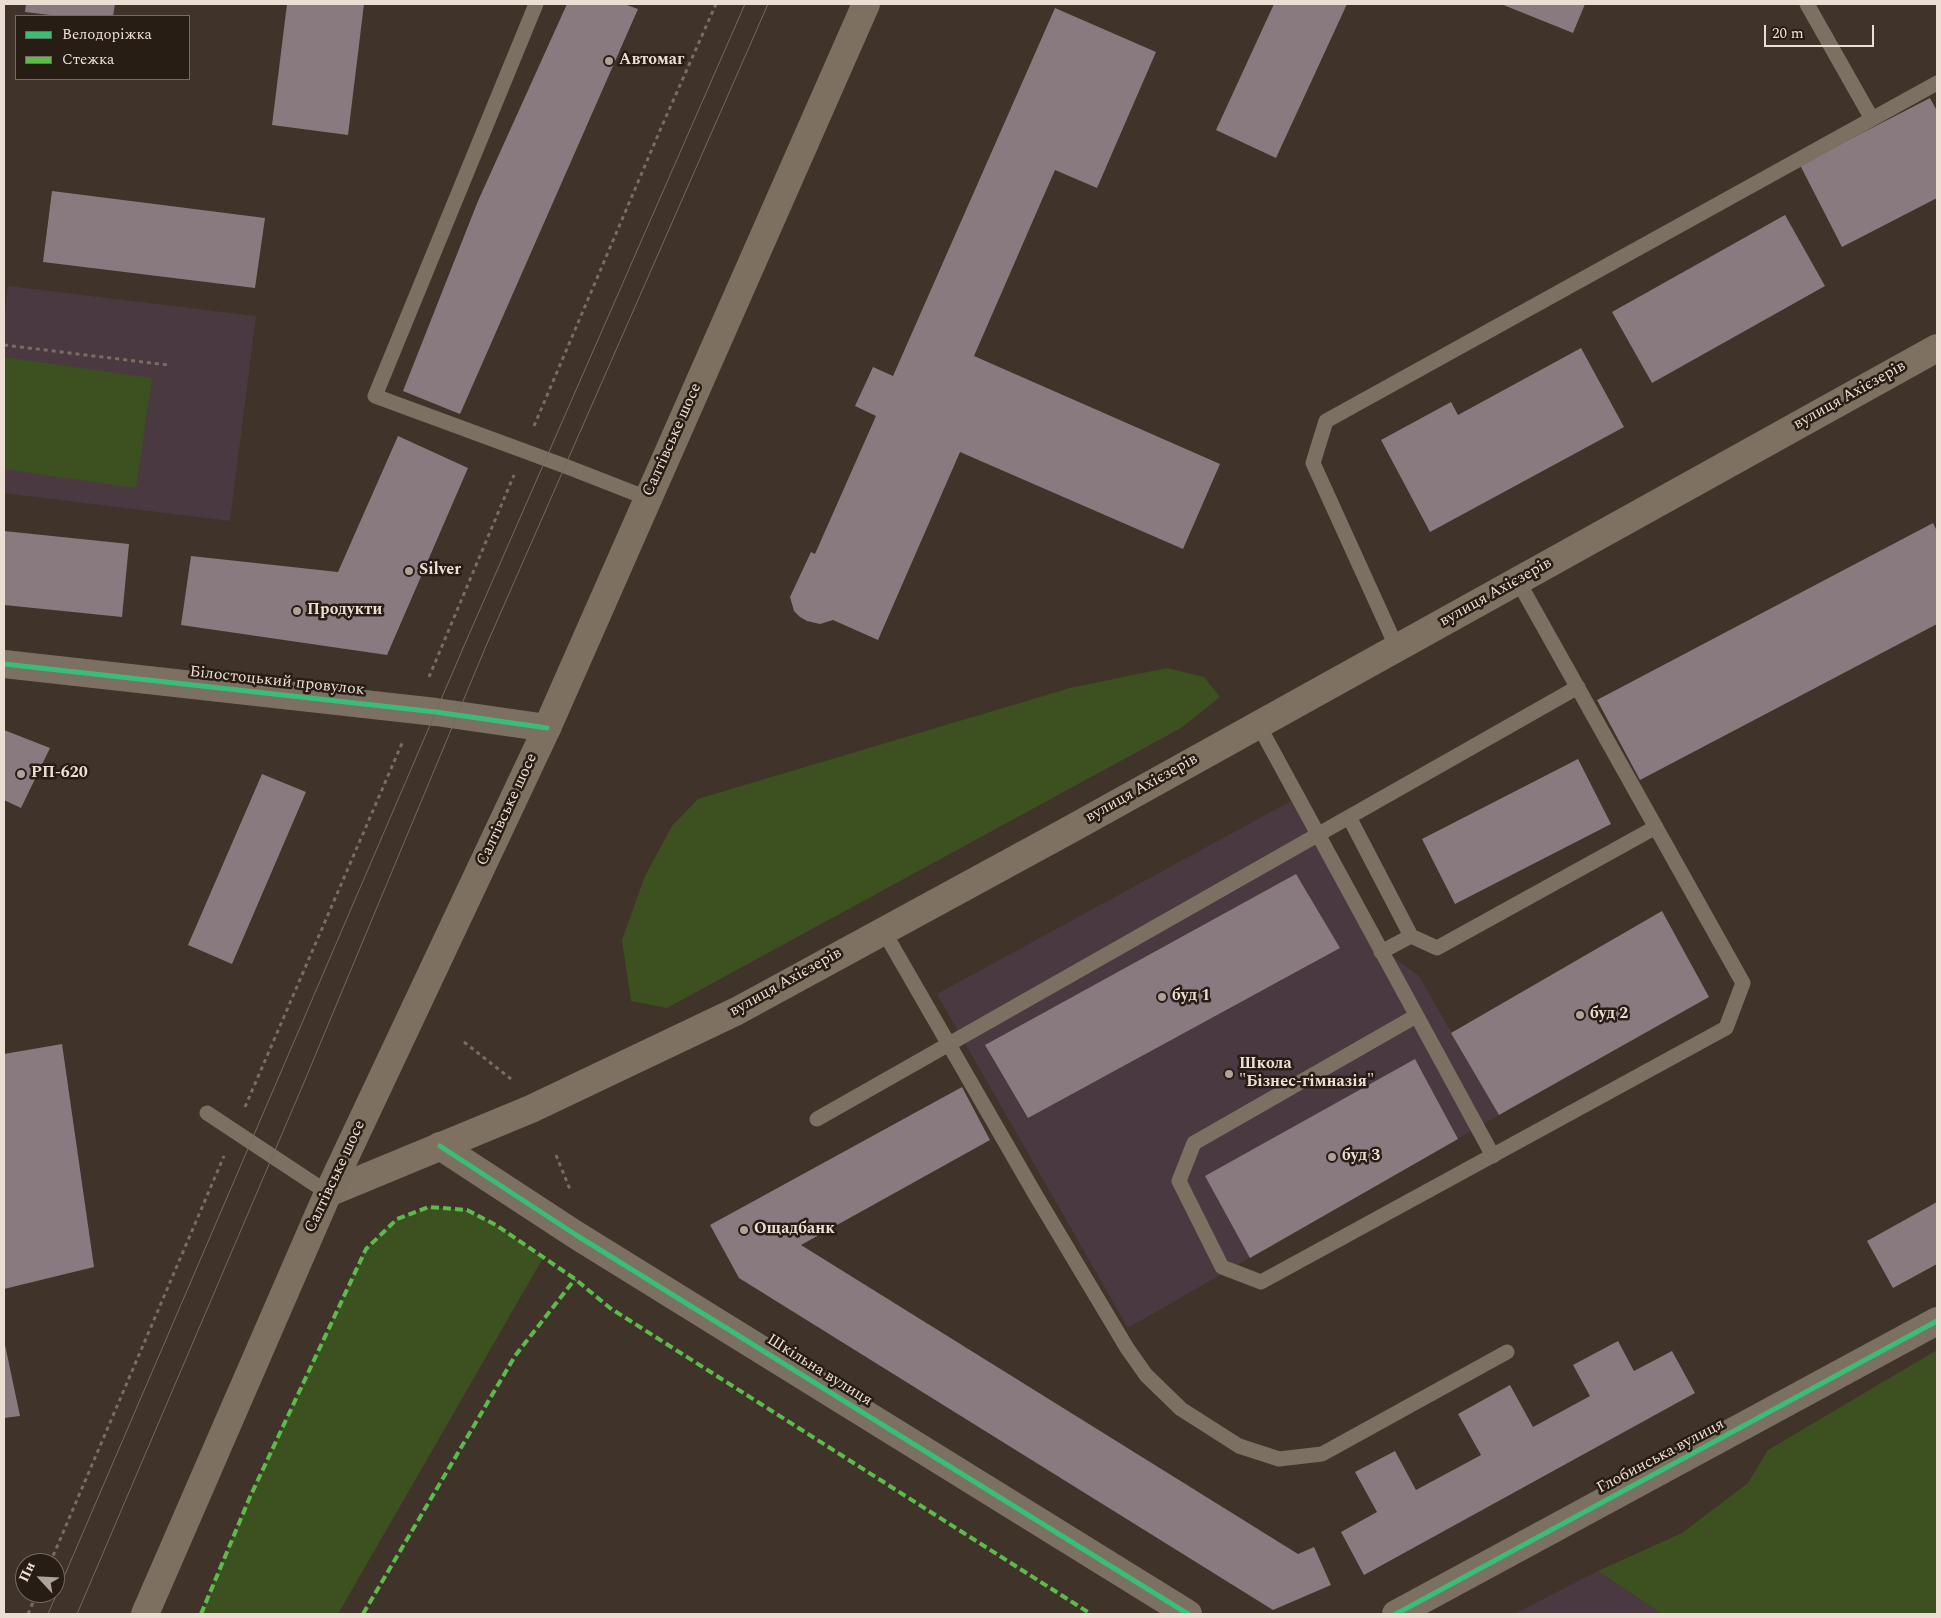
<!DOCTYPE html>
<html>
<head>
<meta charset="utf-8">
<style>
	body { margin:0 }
	#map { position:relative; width:1941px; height:1618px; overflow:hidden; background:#403329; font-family:Spectral,serif }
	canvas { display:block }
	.frame { position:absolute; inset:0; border:5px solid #edded3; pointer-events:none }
	.legend { position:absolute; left:15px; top:15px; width:175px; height:65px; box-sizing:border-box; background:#281d14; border:1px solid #776a60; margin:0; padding:6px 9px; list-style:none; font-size:15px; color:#edded3 }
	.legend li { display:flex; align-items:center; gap:10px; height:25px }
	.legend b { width:25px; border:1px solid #776a60 }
	.north { position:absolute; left:15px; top:1553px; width:50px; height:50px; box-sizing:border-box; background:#281d14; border:1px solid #776a60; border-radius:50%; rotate:295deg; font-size:14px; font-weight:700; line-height:20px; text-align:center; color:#edded3 }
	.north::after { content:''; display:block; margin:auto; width:18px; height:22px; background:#b0a298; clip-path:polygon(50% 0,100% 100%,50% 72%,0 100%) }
	.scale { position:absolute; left:1764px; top:25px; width:110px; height:22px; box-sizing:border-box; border:2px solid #edded3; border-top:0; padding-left:6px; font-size:15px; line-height:18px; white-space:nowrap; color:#edded3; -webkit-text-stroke:4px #281d14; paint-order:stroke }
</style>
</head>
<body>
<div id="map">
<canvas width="1941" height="1618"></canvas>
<div class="frame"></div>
<ul class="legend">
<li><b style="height:6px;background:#3abd76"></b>Велодоріжка</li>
<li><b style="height:6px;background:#5cbc4b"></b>Стежка</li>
</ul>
<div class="north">Пн</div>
<div class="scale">20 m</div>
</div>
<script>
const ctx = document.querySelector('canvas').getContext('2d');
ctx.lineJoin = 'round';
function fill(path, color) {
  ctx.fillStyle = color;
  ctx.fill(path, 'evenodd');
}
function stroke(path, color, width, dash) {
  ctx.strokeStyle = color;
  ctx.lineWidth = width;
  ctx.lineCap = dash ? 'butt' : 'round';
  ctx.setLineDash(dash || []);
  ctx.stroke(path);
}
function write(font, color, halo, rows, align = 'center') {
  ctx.font = font + ' Spectral,serif';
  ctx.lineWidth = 5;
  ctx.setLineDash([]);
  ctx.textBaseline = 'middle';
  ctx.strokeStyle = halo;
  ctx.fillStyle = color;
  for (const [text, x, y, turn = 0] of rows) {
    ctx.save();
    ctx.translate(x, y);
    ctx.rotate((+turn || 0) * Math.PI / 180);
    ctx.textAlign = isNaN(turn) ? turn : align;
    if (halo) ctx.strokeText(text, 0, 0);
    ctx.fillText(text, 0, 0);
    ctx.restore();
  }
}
fill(new Path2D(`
	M8 286 256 316 230 521 4 493V319Z
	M1302 795 1387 953 1419 976 1499 1115 1128 1328 937 994Z
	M1598 1571 1662 1614H1514Z`), '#4a3940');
fill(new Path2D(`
	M4 357 152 378 136 488 4 469Z
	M1167 668 1204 677 1220 697 1181 728 667 1008 631 1001 622 940 645 876 672 826 698 799 1070 688Z
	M430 1207 467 1210 496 1225 543 1258 338 1614H201L250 1497 366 1249 397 1219Z
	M1937 1350V1614H1662L1598 1571 1682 1533 1748 1483 1768 1450Z`), '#3d5020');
fill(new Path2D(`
	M26 4H115L113 16H58L25 12Z
	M287 4H364L348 135 272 125Z
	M567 4H624L638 9 460 414 403 391 478 201Z
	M1274 4H1347L1276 158 1216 130Z
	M1501 4H1585L1573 33Z
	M1055 8 1156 52 1097 188 1055 170 974 356 1220 464 1183 549 960 452 878 640 833 620 820 624 807 621 800 617 794 611 790 597 811 552 815 554 876 416 855 406 873 367 893 376Z
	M1930 98 1937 111V198L1842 247 1800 165Z
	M52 191 265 218 255 288 43 262Z
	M1785 215 1825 286 1652 383 1612 312Z
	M1581 348 1624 427 1430 532 1381 440 1451 402 1458 415Z
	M398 436 468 468 387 655 181 625 191 556 338 572Z
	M1933 523 1937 531V624L1640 780 1597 700Z
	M4 531 129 544 122 617 4 605Z
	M4 730 50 748 21 808 4 800Z
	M1578 759 1611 824 1455 904 1422 839Z
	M262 774 306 792 232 964 188 945Z
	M1296 874 1340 948 1028 1118 985 1045Z
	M1662 911 1709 997 1499 1115 1451 1033Z
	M62 1044 94 1267 4 1289V1054Z
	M1415 1059 1458 1139 1250 1258 1205 1176Z
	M962 1087 990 1140 801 1245 1298 1554 1314 1547 1331 1585 1273 1610 739 1278 710 1225Z
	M1937 1202V1264L1893 1288 1867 1241Z
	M4 1340 20 1416 4 1418Z
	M1618 1341 1634 1371 1672 1351 1695 1393 1364 1575 1341 1532 1377 1512 1355 1472 1395 1451 1416 1490 1481 1455 1458 1414 1510 1385 1533 1427 1590 1396 1573 1365Z`), '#897a7f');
stroke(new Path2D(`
	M4 345 168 365
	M534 426 661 128 716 4
	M429 677 514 475
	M464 1042 511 1079
	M245 1107 403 741
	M556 1155 571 1192
	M50 1563 224 1156
	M28 1614 37 1593`), '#776e63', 3, [4, 4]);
stroke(new Path2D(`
	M536 4 375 396 565 466 647 498
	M1807 4 1872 119
	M1397 648 1313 463 1326 421 1937 83
	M1258 724 1493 1156
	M1349 817 1411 936 1437 948 1656 827
	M883 930 1035 1194 1127 1348 1146 1375 1181 1409 1239 1446 1279 1459 1322 1454 1507 1352
	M1381 952 1411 936
	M1416 1016 1194 1143 1179 1181 1222 1267 1261 1282 1726 1028 1743 983 1518 581
	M207 1113 328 1193
	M817 1119 1578 687`), '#7b7062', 15);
stroke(new Path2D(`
	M4 664 436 712 547 728
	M440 1146 576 1235 1188 1614
	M1396 1614 1937 1321`), '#7b7062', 28);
stroke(new Path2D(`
	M328 1193 531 1109 737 1011 1071 829 1937 348`), '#7e7161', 28);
stroke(new Path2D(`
	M145 1614 328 1193 547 728 866 4`), '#7d7060', 28);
stroke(new Path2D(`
	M48 1614 467 639 745 4
	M77 1614 305 1080 486 646 768 4`), '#746a60', 1);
stroke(new Path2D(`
	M201 1614 250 1497 366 1249 397 1219 429 1207 467 1210 496 1225 575 1279 610 1308 1091 1614
	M363 1614 515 1356 575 1279`), '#5cbc4b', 4, [8, 4]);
stroke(new Path2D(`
	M4 664 436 712 547 728
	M440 1146 576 1235 1188 1614
	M1396 1614 1937 1321`), '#3abd76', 5);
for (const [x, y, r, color] of [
	[609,61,5,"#b0a298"],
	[409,571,5,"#b0a298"],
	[297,611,5,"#b0a298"],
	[21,774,5,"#b0a298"],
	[1162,997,5,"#b0a298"],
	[1580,1015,5,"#b0a298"],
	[1229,1074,5,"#b0a298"],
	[1332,1157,5,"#b0a298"],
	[744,1230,5,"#b0a298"]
]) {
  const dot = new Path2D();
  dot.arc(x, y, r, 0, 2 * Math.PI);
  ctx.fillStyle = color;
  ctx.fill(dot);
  stroke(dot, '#281d14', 2);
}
write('bold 16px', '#edded3', '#281d14', [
	["Автомаг",619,61],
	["Silver",419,571],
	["Продукти",307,611],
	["РП-620",31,774],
	["буд 1",1172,997],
	["буд 2",1590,1015],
	["Школа",1239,1065],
	["\"Бізнес-гімназія\"",1239,1083],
	["буд 3",1342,1157],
	["Ощадбанк",754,1230]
], 'left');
write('16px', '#edded3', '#281d14', [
	["вулиця Ахієзерів",1850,396,-29],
	["Салтівське шосе",673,440,-66],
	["вулиця Ахієзерів",1496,593,-29],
	["Білостоцький провулок",277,682,6],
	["вулиця Ахієзерів",1142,789,-29],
	["Салтівське шосе",508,810,-65],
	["вулиця Ахієзерів",786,983,-29],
	["Салтівське шосе",336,1177,-65],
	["Шкільна вулиця",819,1371,32],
	["Глобинська вулиця",1661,1457,-28]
]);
</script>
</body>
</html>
